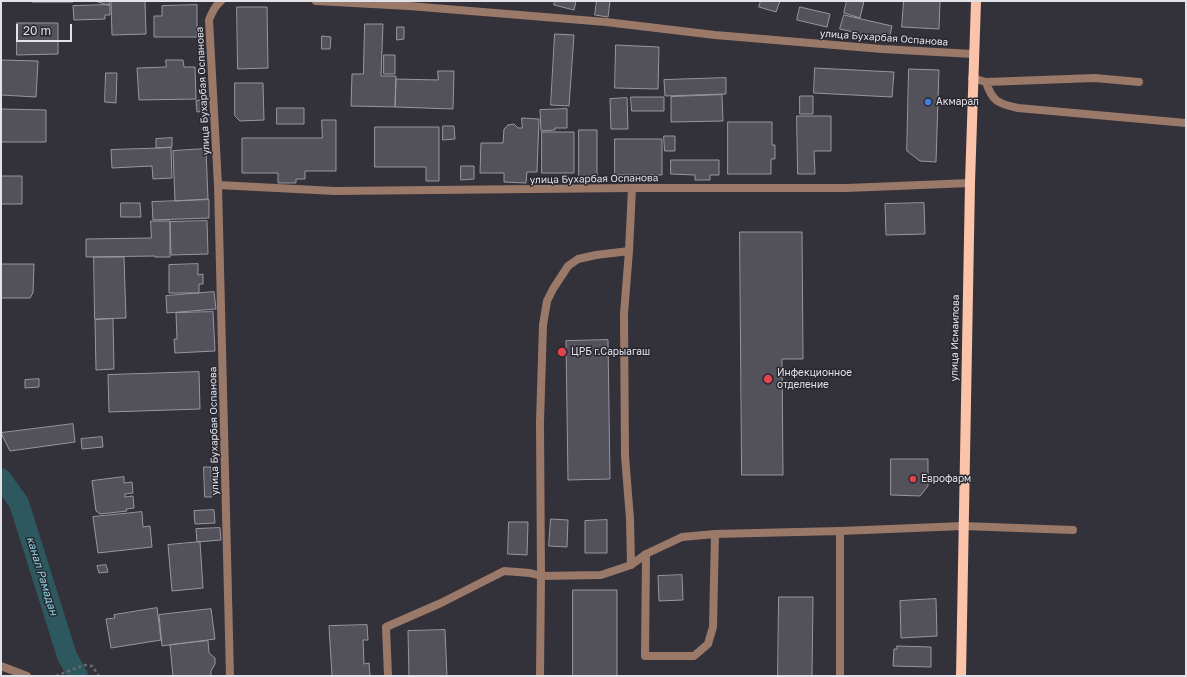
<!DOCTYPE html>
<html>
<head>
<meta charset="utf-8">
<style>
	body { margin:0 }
	#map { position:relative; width:1187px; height:677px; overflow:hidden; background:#33313a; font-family:"Golos Text",sans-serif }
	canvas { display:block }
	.frame { position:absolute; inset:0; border:2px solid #e3e2e8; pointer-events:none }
	.scale { position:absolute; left:16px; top:24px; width:56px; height:18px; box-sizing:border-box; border:2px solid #e3e2e8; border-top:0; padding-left:5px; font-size:12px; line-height:14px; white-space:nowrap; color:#e3e2e8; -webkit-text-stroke:3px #292730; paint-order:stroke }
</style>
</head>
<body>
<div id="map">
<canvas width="1187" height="677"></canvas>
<div class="frame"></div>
<div class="scale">20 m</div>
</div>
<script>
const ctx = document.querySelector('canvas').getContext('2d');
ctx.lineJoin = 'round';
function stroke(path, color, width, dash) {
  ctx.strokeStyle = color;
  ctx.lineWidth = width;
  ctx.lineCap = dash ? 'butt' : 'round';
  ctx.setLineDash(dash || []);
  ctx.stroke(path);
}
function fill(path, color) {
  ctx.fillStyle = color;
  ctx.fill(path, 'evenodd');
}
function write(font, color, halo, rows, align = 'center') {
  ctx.font = font + ' "Golos Text",sans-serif';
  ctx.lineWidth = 3;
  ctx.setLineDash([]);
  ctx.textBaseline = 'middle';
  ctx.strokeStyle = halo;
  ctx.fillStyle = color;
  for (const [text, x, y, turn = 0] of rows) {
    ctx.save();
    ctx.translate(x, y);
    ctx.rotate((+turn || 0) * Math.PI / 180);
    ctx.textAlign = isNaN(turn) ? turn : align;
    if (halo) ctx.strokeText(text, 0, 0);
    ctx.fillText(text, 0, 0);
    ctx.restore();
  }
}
stroke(new Path2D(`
	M1 478 19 503 67 656 78 676`), '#2e5860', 20);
const building = new Path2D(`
	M32 1H73V2H32Z
	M95 1H110L109 5Z
	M145 1 146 34 112 35 111 2Z
	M555 1H576L574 10 554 5Z
	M597 1H610L608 17 595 15Z
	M761 1H780L776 12 759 7Z
	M847 1H864L860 18 844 13Z
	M904 1H940L939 29 902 27Z
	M110 5V15H105V19L74 20 73 6Z
	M197 5V37H154V16H162V6Z
	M237 7H267L268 68 238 69Z
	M800 7 830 14 827 27 797 20Z
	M844 15 892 26 889 40 840 29Z
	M17 23H58V54L17 55Z
	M365 24H383L381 76H396L395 107 351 106 352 74H363Z
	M397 27H404V39L397 40Z
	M555 34 574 35 569 106 551 105Z
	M322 36 331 37 330 49H322Z
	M616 45 659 47 658 89 615 88Z
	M384 55H395V74H384Z
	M1 60 38 61 36 97 1 95Z
	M166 60H183L184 67H195L196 99 139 100 137 68 166 67Z
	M815 68 894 72 892 97 814 93Z
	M909 69 939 70 936 162 920 161 907 151Z
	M438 71H454L453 109 395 107 396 79 438 80Z
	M106 73H117L116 103 105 102Z
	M726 78V94L665 96 664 80Z
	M235 83H263L264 120 240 121 235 116Z
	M722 95 723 121 671 122V97Z
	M800 96H813V114H800Z
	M631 97H664V111H632Z
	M627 98 628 129H611L610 99Z
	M204 100 205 111 197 112 196 101Z
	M277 108H304V124H277Z
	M1 109 46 110V142H1Z
	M567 109V128H555V130L541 131 540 110Z
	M797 116H831V151H814L815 174H798Z
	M522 118 539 119 537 172H527L526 183 504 182V173H480L481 143H503L504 129 508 125 514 124 518 128H522Z
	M322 120H336V171H305V179H296V183H278V173H242V138H322Z
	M728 122H772V145H775V159H771V174H728Z
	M443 126H454L455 139 443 140Z
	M375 127H439V181H426V167H375Z
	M579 130H597V182H579Z
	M542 132H574V173H542Z
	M664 136H675V151H665Z
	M172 138V147L156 148V139Z
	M615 139H662V175H615Z
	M171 148 172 178 153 179 152 166 112 168 111 150Z
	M206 149 208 199 175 201 173 151Z
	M671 160H719V175H710V180H695V175L671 174Z
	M461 166H474V179L461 180Z
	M1 176H22V204H1Z
	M209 200V218L153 220 152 202Z
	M121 203H140L141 217H121Z
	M924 203 925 234 886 235 885 204Z
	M151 221H170V257H155V256L86 257V239L151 238Z
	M207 221 208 254 171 255 170 222Z
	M740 232H802L803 359H782L783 475H742Z
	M94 257H124L126 318 95 319Z
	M1 264H34L33 293 30 298H1Z
	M198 264V275L203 274V284H199V293H169V265Z
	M214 292 216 309 167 313 166 296Z
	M213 312 215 351 175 353 174 339H177L176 313Z
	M113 319 114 369 96 370 95 320Z
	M608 340 610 479 568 480 566 341Z
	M199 372 200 409 109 412 108 375Z
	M39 379V387L25 388V380Z
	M73 424 75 442 10 451 1 433Z
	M102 437 103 447 82 449 81 439Z
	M891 459H928V486L920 496 891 495Z
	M204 467H211L212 497H205Z
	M124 477V483L132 482 133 493 125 494V497L133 496 134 508 126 509 127 511 100 514 96 511 92 481Z
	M214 510 215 523 195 524 194 511Z
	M142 512 143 527 150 526 152 547 98 553 93 517Z
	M551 519 568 520 567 547 549 546Z
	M607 520V553H585V521Z
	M509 522H528L527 555 508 554Z
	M220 528 221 540 197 542 196 529Z
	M200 542 203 588 172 591 168 545Z
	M106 565 108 572 99 573 97 566Z
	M682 575 683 600 659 601 658 576Z
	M573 590H617V676H573Z
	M779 597H813L812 676H778Z
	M936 599 937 636 901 638 900 601Z
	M157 608 161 640 111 648 106 619 115 618 114 615Z
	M211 609 215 639 162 646 159 615Z
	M367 625 368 640H363L364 664 369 663 370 676H332L329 626Z
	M445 630 447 676H409L408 631Z
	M208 641 209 653 215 658V664L211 671V676H173L170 645Z
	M897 646 931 647V667L893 666 894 649H897Z`);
fill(building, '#53515a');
stroke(building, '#9896a1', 1);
stroke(new Path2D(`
	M56 676 84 665 92 666 99 676`), '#6a6870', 2.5, [3, 3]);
stroke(new Path2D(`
	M1139 82 1095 78 986 82C992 101 998 104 1018 108L1186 123
	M840 531V676
	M646 554 645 656H694L708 644 713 627 715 534
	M631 565 630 519 625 456 624 314 629 251 632 188
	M388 676 386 627 441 603 504 571 530 573 541 576 601 575 631 565 646 554 682 537 715 534 840 531 963 526 1073 530
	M540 676 541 576 540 422 543 325 547 301 553 289 568 266 578 259 596 255 629 251`), '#9b7969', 8);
stroke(new Path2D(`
	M221 1C215 6 212 12 209 20L218 185 230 676
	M316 1 409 6 606 22 715 35 882 49 973 54
	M972 78 986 82
	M218 185 335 191 632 188H847L970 183
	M1 666 27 676`), '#9b7969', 8);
stroke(new Path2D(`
	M961 676 970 183 976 1`), '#fbc3a9', 10);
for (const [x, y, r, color] of [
	[928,102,4,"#3f7fe0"],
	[562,352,5,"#e0444e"],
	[768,379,5,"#e0444e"],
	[913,479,4,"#e0444e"]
]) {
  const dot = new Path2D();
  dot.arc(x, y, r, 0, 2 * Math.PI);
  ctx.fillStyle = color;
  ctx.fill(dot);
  stroke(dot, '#292730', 1.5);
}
write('10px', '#e3e2e8', '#292730', [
	["улица Бухарбая Оспанова",884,38,4],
	["улица Бухарбая Оспанова",203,91,-93],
	["улица Бухарбая Оспанова",594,179,-1],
	["улица Исмаилова",955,338,-89],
	["улица Бухарбая Оспанова",214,431,-91]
]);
write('10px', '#e3e2e8', '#292730', [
	["Акмарал",936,102],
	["ЦРБ г.Сарыагаш",571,352],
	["Инфекционное",777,373],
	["отделение",777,385],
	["Еврофарм",921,479]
], 'left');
write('italic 11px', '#88d5e4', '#292730', [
	["канал Рамадан",42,576,73]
]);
</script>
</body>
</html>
